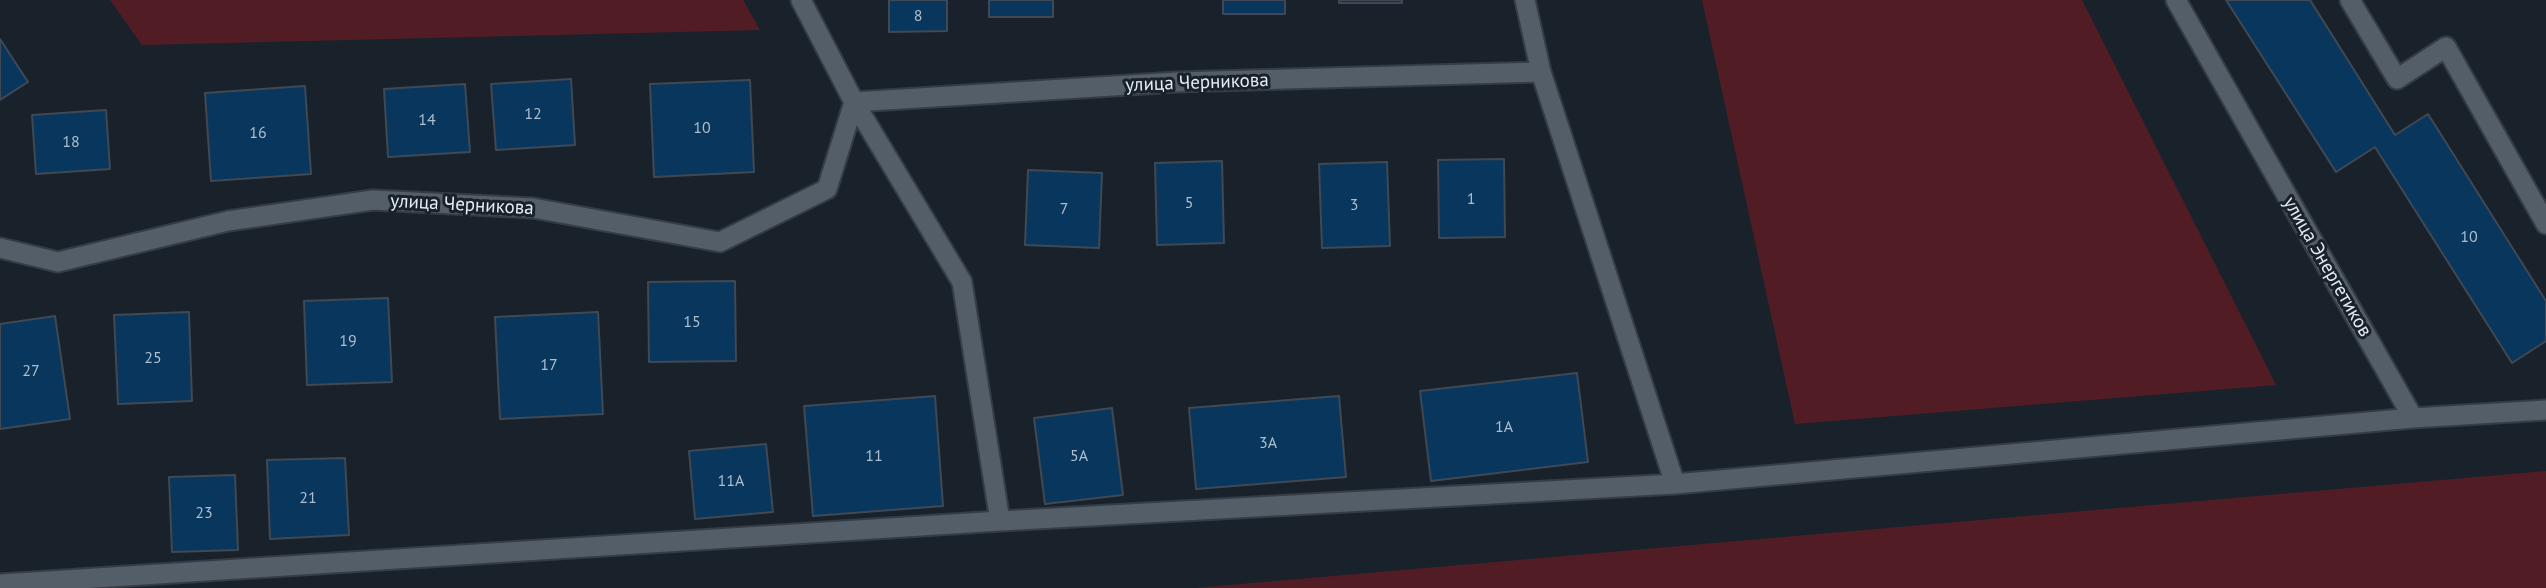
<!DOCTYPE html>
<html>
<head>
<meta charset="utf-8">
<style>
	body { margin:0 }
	canvas { display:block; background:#19222b }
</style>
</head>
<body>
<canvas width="2546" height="588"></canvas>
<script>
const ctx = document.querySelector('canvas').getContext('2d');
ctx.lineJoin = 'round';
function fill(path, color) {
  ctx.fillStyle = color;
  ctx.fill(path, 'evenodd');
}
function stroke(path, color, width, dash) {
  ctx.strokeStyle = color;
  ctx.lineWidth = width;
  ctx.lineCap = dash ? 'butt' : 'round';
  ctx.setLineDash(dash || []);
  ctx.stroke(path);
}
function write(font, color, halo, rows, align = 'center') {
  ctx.font = font + ' "PT Sans",sans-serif';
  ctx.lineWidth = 6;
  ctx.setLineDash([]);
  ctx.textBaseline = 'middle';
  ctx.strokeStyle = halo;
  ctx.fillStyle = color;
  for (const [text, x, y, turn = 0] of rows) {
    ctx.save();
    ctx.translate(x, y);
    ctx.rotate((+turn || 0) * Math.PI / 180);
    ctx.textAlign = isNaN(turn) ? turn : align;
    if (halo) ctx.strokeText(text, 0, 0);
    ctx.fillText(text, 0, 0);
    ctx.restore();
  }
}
fill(new Path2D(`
	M110 0H743L760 30 142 45Z
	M1702 0H2082L2276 385 1795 424Z
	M2546 471V588H1195Z`), '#521c24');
const building = new Path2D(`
	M889 0H947V31L889 32Z
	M989 0H1053V17H989Z
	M1223 0H1285V14H1223Z
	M1339 0H1402V3H1339Z
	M2226 0H2310L2395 135 2428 114 2546 301V341L2512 363 2375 147 2336 172Z
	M0 39 28 82 0 100Z
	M571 79 575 145 496 150 491 84Z
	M750 80 754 172 654 177 650 84Z
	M465 84 470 152 388 157 384 89Z
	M305 86 311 174 211 181 205 93Z
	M106 110 110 169 36 174 32 115Z
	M1504 159 1505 237 1439 238 1438 160Z
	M1222 161 1224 243 1157 245 1155 163Z
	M1387 162 1390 246 1322 248 1319 164Z
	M1028 170 1102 173 1099 248 1025 245Z
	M735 281 736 361 649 362 648 282Z
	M388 298 392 382 307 385 304 301Z
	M189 312 192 401 118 404 114 315Z
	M598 312 603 414 500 419 495 317Z
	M55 316 70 419 0 429V324Z
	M1577 373 1588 462 1431 481 1420 391Z
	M935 396 943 506 813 516 804 406Z
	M1339 396 1346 477 1196 489 1189 408Z
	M1112 408 1123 495 1045 504 1034 418Z
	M766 444 773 512 695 519 689 451Z
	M345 458 349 535 270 539 267 460Z
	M235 475 238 550 172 552 169 477Z`);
fill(building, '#09365d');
stroke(building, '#3f4853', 2);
const service = new Path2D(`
	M2350 0 2397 79 2446 47 2546 224`);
const minor = new Path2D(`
	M801 0 854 102 962 282 1000 521
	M1525 0 1541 72 1675 484
	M2176 0 2413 418 2546 410
	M0 248 58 262 228 221 373 200 533 208 720 242 827 189 854 102 1177 82 1541 72
	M0 584 1000 521 1675 484 2413 418`);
stroke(service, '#363c44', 23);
stroke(minor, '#363c44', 23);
stroke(service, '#545e69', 19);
stroke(minor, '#545e69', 19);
write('16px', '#aebecd', null, [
	["8",918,16],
	["12",533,114],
	["14",427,120],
	["10",702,128],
	["16",258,133],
	["18",71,142],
	["1",1471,199],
	["5",1189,203],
	["3",1354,205],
	["7",1064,209],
	["10",2469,237],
	["15",692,322],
	["19",348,341],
	["25",153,358],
	["17",549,365],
	["27",31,371],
	["1А",1504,427],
	["3А",1268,443],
	["11",874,456],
	["5А",1079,456],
	["11А",731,481],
	["21",308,498],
	["23",204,513]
]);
write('19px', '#e5ebf2', '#19222b', [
	["улица Черникова",1197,83,-2],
	["улица Черникова",462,205,3],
	["улица Энергетиков",2327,267,60]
]);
</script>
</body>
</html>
